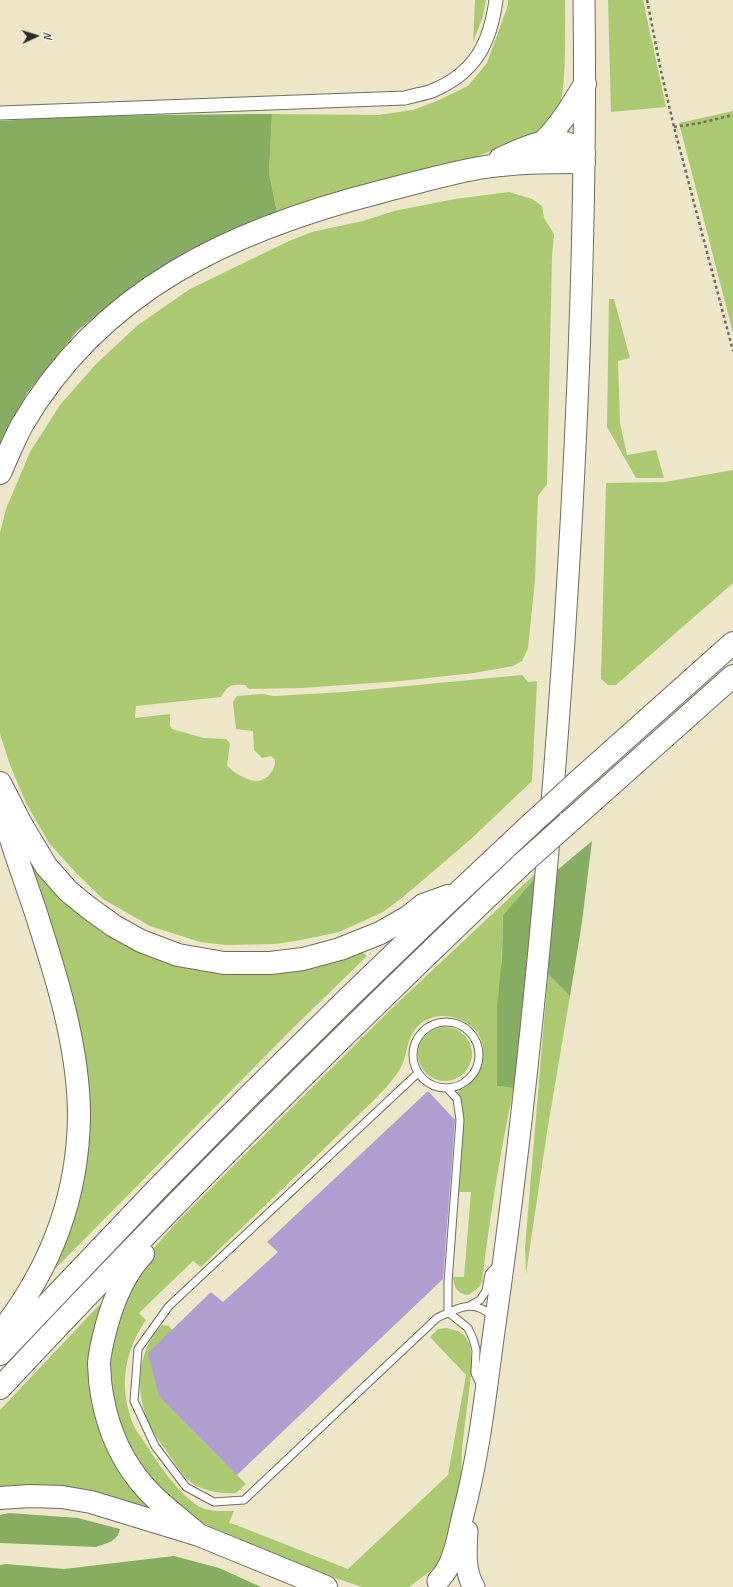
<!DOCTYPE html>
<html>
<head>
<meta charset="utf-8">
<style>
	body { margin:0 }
	#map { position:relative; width:733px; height:1587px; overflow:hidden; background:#ede6c9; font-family:Caveat,sans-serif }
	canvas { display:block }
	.north { position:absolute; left:16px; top:16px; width:40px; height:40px; -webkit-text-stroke:3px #fbf7ec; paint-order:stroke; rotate:86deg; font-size:11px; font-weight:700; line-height:16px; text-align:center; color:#2b2b2b }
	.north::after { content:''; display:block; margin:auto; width:14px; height:18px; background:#2b2b2b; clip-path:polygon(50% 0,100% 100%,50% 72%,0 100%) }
</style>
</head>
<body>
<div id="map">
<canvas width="733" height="1587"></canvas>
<div class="north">N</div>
</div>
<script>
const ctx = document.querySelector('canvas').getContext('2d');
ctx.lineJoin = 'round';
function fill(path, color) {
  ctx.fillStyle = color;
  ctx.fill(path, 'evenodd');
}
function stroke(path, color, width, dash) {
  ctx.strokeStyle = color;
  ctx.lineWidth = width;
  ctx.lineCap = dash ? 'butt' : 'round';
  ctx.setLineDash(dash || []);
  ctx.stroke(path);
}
fill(new Path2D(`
	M475 0H486L483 16 473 43Z
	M508 0H565C565 20 567 92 559 106 555 113 547 124 541 130 531 139 516 141 505 146 431 175 352 187 277 212L269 173 272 114 378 115 413 110 439 100 468 86 487 63 508 5Z
	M608 0H643L666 107 611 112Z
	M733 111V333L679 123Z
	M509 192 532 199 542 206 544 218 554 234 552 257 547 484 538 496 535 580 528 648 522 661 513 666 474 673 401 681 302 688 249 689 245 685C231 684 228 685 221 697L136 706 135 718 170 714V726L172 729 204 738 226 739 230 743 227 765C232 772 246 780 255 781 266 782 276 770 275 760L271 756 262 758 254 750 253 731 236 729 233 702 237 696 262 694 274 696 344 692 522 675 528 682 537 681 532 781 471 839 403 897 383 912 339 932 301 940 275 944 226 945 200 942 150 926 103 899 77 874 49 843 26 803 10 765 0 734V533L6 509 30 452 60 405 96 364 138 325 190 289 289 241 312 232 363 221 394 211 455 199Z
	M609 299H614L630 358 618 361 620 423 627 455 656 450 664 478H636L607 427Z
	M733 470V583L616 685H608L601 679 606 483 665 482Z
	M23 854 184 965 359 949 367 956 292 1029 47 1277 83 1135Z
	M536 873 535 878 503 915 497 1086 514 1088C500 1152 490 1216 482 1282L479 1287 468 1295C457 1294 454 1287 453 1277H464L471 1192H459C460 1166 467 1115 457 1092 461 1090 466 1088 469 1084 489 1064 490 1032 461 1020 447 1014 431 1014 419 1025 408 1036 408 1047 404 1060 401 1069 395 1077 389 1084 375 1100 358 1115 342 1131 296 1177 248 1221 201 1267L193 1261 139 1313 146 1320C130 1343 122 1369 126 1398 127 1406 130 1417 133 1424 135 1430 140 1435 143 1440 158 1463 175 1490 198 1506 208 1512 223 1511 234 1511L229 1523 236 1525 348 1569 448 1475 466 1375 430 1337 438 1329 446 1328 458 1331 465 1336 470 1345 471 1355V1375L462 1448 461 1475 457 1511 441 1563 409 1587H362L267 1555 195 1519 174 1503 124 1448 104 1356 134 1271 175 1224 391 1009Z
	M548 974 570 996 547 1132 526 1274 525 1248Z
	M418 1054a27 27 0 1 1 54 0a27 27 0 1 1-54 0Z
	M101 1303C91 1348 82 1385 99 1429 102 1438 106 1449 111 1457 125 1476 145 1494 160 1511L0 1489V1410Z
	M162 1325 169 1326 172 1330 237 1475 246 1484 236 1493C219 1494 200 1491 187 1479 179 1471 172 1459 166 1450 160 1442 153 1433 149 1424 135 1392 136 1352 162 1325Z`), '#aac971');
fill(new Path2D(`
	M253 114H272L269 173 277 212 180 256 125 292 77 331 27 393 0 449V121L82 116Z
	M592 841 582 922 570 996 548 974 555 872Z
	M535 878 514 1088 497 1086V1008L502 957 503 915Z
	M9 1513 78 1518 120 1529C117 1542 107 1543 96 1547L0 1543V1515Z
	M174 1556 219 1568 261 1587H0V1565L6 1564 64 1569Z`), '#87ad63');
fill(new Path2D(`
	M428 1091 455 1120 443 1279 237 1475 159 1396 148 1353 211 1292 223 1302 278 1252 267 1242Z`), '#af9fd1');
const service = new Path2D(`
	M413 1055a33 33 0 1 1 66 0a33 33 0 1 1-66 0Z
	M418 1073 169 1306 138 1349 134 1401 155 1446 186 1487 214 1502 244 1500 437 1318C457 1308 474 1298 493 1317
	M447 1088 457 1099 460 1120 448 1282V1312
	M469 1306 480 1300 486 1291 489 1274 498 1264
	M448 1312 468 1328 473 1339 476 1350 475 1373 481 1386`);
const minor = new Path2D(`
	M0 113 405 98C414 95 424 94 432 91 475 73 490 44 496 0`);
const primary = new Path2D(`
	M467 1531C466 1550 464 1571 474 1587
	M438 1581C441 1577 445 1573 447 1569 456 1553 459 1532 463 1515 481 1448 487 1378 497 1310 528 1088 549 864 564 640 578 427 587 214 584 0`);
const motorway = new Path2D(`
	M543 142C561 125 572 105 585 84
	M500 159C527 147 559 129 584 154
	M0 473C7 457 14 440 22 425 101 289 234 229 380 192 412 184 445 174 479 168 513 162 549 162 584 162
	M0 783 21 824 46 866 68 891 89 908 114 926 141 941 178 955 224 963H270L303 959 340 949 380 933 408 917 423 905 448 896
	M576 783 733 643
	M0 801C9 838 23 874 35 910 56 975 79 1047 79 1116 78 1197 50 1270 0 1333
	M568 823 733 676
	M143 1254C125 1273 114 1299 107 1324 104 1336 100 1349 99 1363 99 1368 100 1375 100 1381 104 1416 116 1451 138 1479 155 1501 178 1517 199 1535
	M0 1354C53 1299 105 1243 158 1188 279 1064 403 943 530 825
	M0 1388C168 1208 343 1034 522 864
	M0 1498 30 1496 62 1497 91 1502 199 1535 326 1587`);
stroke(service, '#6f6c62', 9);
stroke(minor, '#6f6c62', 15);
stroke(primary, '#6f6c62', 23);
stroke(motorway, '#6f6c62', 24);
stroke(new Path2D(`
	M647 0 661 71 674 127 733 351
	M674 127 700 123 733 115`), '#6f6c62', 2.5, [3, 3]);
stroke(service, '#fff', 7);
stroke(minor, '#fff', 13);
stroke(primary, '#fff', 21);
stroke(motorway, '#fff', 22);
const motorwayBridge = new Path2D(`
	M530 825 576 783
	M522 864 568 823`);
stroke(motorwayBridge, '#6f6c62', 24, []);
stroke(motorwayBridge, '#fff', 22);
</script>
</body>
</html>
